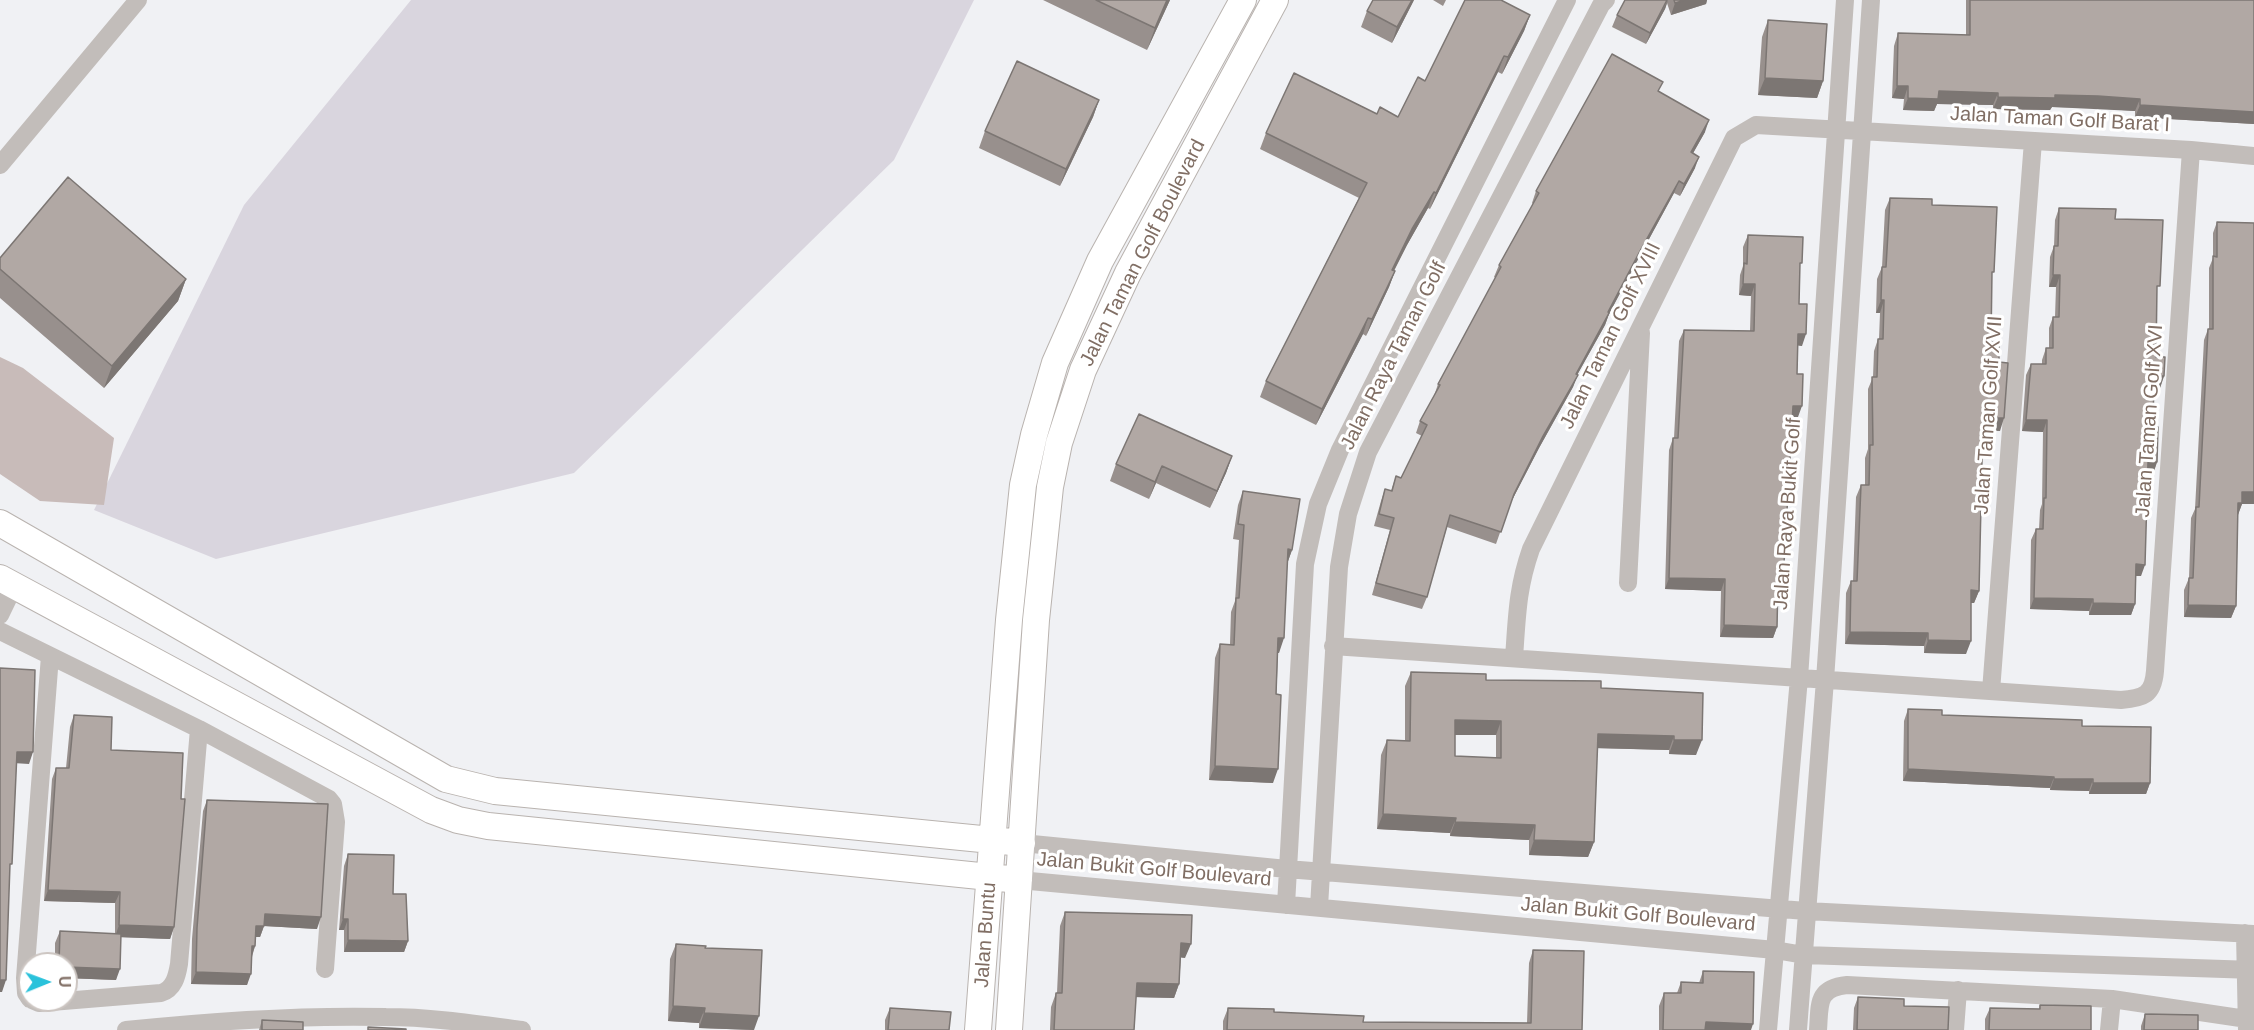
<!DOCTYPE html>
<style>
body{margin:0}
#map{position:relative;width:2254px;height:1030px;overflow:hidden;background:#f0f1f4;font-family:Arial,sans-serif}
canvas{display:block}
.north{position:absolute;left:18px;top:952px;width:60px;height:60px;box-sizing:border-box;background:#fff;border:2px solid #ccc5c1;border-radius:50%;rotate:89deg;font-size:16px;font-weight:700;line-height:24px;text-align:center;color:#806e64}
.north::after{content:'';display:block;margin:auto;width:21px;height:27px;background:#2ac2db;clip-path:polygon(50% 0,100% 100%,50% 72%,0 100%)}
</style>
<div id="map">
<canvas width="2254" height="1030"></canvas>
<div class="north">U</div>
</div>
<script>
const ctx = document.querySelector('canvas').getContext('2d');
ctx.lineJoin = 'round';
function fillPath(path, color) { ctx.fillStyle = color; ctx.fill(path, 'evenodd'); }
function strokePath(path, color, width, dash) { ctx.strokeStyle = color; ctx.lineWidth = width; ctx.lineCap = dash ? 'butt' : 'round'; ctx.setLineDash(dash || []); ctx.stroke(path); }
function label(font, color, halo, rows, align = 'center') {
  ctx.font = font + ' Arial,sans-serif'; ctx.lineWidth = 6; ctx.setLineDash([]); ctx.textBaseline = 'middle'; ctx.strokeStyle = halo; ctx.fillStyle = color; for (const [text, x, y, turn = 0] of rows) {
    ctx.save(); ctx.translate(x, y); ctx.rotate((+turn || 0) * Math.PI / 180); ctx.textAlign = isNaN(turn) ? turn : align; if (halo) ctx.strokeText(text, 0, 0); ctx.fillText(text, 0, 0); ctx.restore();
  }
}
fillPath(new Path2D(`
 M411,0H974L894,160L574,473L216,559L94,510L244,205Z`), '#d9d5de');
fillPath(new Path2D(`
 M0,357L23,368L114,438L104,505L40,501L0,474Z`), '#c8bbb9');
const secondary = new Path2D(`
 M0,523L446,779L495,791L1022,843
 M0,578L431,810L458,820L488,826L1019,880
 M978,1030L1009,620L1023,485L1034,435L1055,363L1100,261L1243,0
 M1009,1030L1036,620L1050,487L1059,443L1083,370L1128,273L1275,0`);
strokePath(secondary, '#b9b3af', 28);
strokePath(new Path2D(`
 M0,165L138,0
 M1628,583L1641,333
 M0,615L14,586
 M0,631L199,729L329,799L333,804L336,822L325,969
 M1333,646L2121,700C2144,698 2153,695 2155,671L2191,150
 M1514,658C1517,617 1517,589 1531,549L1734,138L1756,125L2191,150L2254,156
 M1991,691L2033,141
 M1022,843L1287,869L1806,911L2254,934
 M1019,880L1775,950L1804,955L2254,970
 M1286,905L1305,564L1318,504L1340,450L1567,0
 M1319,907L1339,567L1348,514L1368,452L1601,5L1606,0
 M2245,933L2247,1030
 M30,999L26,993L25,978L50,656
 M32,1000L39,1003L161,993C174,989 177,976 179,964L199,729
 M126,1030C212,1021 300,1015 386,1017C431,1017 477,1024 522,1030
 M1768,1030L1799,678L1845,0
 M1798,1030L1825,680L1871,0
 M1818,1030C1820,1005 1816,988 1847,985L2112,999L2254,1020
 M1955,1030L1958,990
 M2109,1030L2112,999`), '#c2bdba', 18);
strokePath(secondary, '#fff', 26);
fillPath(new Path2D(`
 M1043,0H1170L1147,50Z
 M1414,0L1392,43L1361,27L1367,11Z
 M1433,0H1446L1443,6Z
 M1625,0H1707L1706,4L1671,15L1667,3L1665,9L1646,44L1612,27L1617,15Z
 M1966,0H2254V124L2135,117V111L2094,108L2052,107L2050,110L1993,109V105L1937,104L1934,111L1903,110L1904,99L1892,98L1894,46L1898,33L1966,35Z
 M1530,15L1524,31L1502,74L1498,72L1430,209L1428,208L1407,245L1394,271H1395L1389,287L1366,336L1363,334L1316,425L1260,397L1266,381L1359,198L1260,149L1266,133L1377,114L1398,117L1425,81Z
 M1768,20L1823,81L1817,98L1758,95L1762,37Z
 M1659,92L1705,132L1693,153L1695,168L1680,196L1674,193L1636,263L1609,314L1605,325L1577,375L1573,387L1539,448L1510,504L1496,544L1447,527L1427,597L1422,609L1372,595L1390,530L1374,526L1381,501L1385,489L1391,491L1396,476L1401,478L1422,436L1416,433L1420,421L1434,396L1438,384L1496,278L1494,277L1499,265L1533,204L1532,203L1536,191Z
 M1099,100L1093,117L1060,186L979,148L985,131Z
 M1890,198L1932,205L1992,280L1991,342L1999,362L2000,431L1982,430L1979,591L1974,603H1971L1966,654L1924,653V646L1845,644L1846,593L1851,581H1853L1856,497L1861,485H1865V458L1868,449V389L1873,377L1874,351L1878,339H1879L1880,313H1876L1877,279L1882,267L1885,210Z
 M2059,208L2115,219L2157,294L2156,357L2164,376L2160,388L2154,387L2153,427L2157,462L2153,474H2148L2141,576H2136L2135,604L2131,615H2089V611L2030,609L2031,540L2036,529H2039L2040,510L2042,504L2043,432L2022,431L2026,375L2031,364H2042V360L2046,348H2049V328L2053,317H2055L2056,287H2049L2050,257L2054,246L2055,220Z
 M2217,222L2254,223V504H2242L2238,514L2236,606L2231,618L2184,617V590L2189,578L2191,518L2195,509L2204,340L2208,329H2209V268L2213,258V233Z
 M1748,235L1800,271L1799,304L1802,346L1798,345L1797,374L1798,417H1792L1779,593H1778L1777,627L1773,638L1720,637L1721,591L1665,589L1669,450L1673,438H1674L1679,341L1684,330L1750,331L1751,296L1739,295L1740,275L1743,266V247Z
 M0,258L186,279L178,301L104,388L0,298Z
 M1232,456L1226,473L1210,508L1156,483L1149,499L1110,481L1116,464Z
 M1243,491L1292,550L1287,564L1279,653H1278L1273,783L1209,780L1215,658L1220,644H1230L1231,612L1235,601L1239,540L1233,539L1238,505Z
 M1411,672L1486,680L1601,688L1703,693L1696,755L1669,754V750L1597,748L1594,842L1588,857L1529,855V840L1450,836V833L1377,829L1381,755L1387,740L1405,741V686ZM1455,735H1496V758L1455,756Z
 M1908,709L1942,715L2082,726L2150,783L2146,794H2089V791L2050,790V788L1903,781L1904,721Z
 M74,715L111,750L174,927L170,939L121,937L116,980L66,978V964H55V943L60,931L115,934V903L44,901L52,779L56,768H66L70,727Z
 M207,800L317,929L264,926L260,937H256L255,946L252,957L247,985L191,984L192,939L203,811Z
 M348,854L393,894L408,941L404,952H344V930H339L344,866Z
 M1065,912L1185,958L1181,957L1179,984L1174,998L1136,997L1134,1030H1050L1051,1007L1056,993H1057L1060,926Z
 M676,944L705,948L754,1030L699,1028V1023L668,1021L670,959Z
 M1533,950L1582,1030H1223V1021L1228,1008L1274,1012L1363,1022L1527,1023L1529,963Z
 M1703,971L1751,1030H1659V1006L1664,993H1677L1681,982L1699,983Z
 M1858,997L1904,1006L1948,1030H1853L1854,1008Z
 M2040,1005L2091,1030H1985V1019L1990,1008L2039,1009Z
 M890,1008L949,1030H885V1020Z
 M2145,1014L2198,1030H2141V1026Z
 M262,1020L303,1030H259Z`), '#98908d');
fillPath(new Path2D(`
 M1167,0H1170L1147,50L1155,28Z
 M1412,0H1414L1392,43L1397,27Z
 M1668,0L1665,9L1646,44L1650,33Z
 M1685,0H1707L1706,4L1671,15L1675,3Z
 M1530,15L1524,31L1502,74L1508,57Z
 M1504,56L1498,72L1430,209L1436,193Z
 M1765,78L1823,81L1817,98L1758,95Z
 M1897,86H1908L1904,99L1892,98Z
 M1939,91L1998,93L1993,105L1937,104L1934,111L1903,110L1908,98Z
 M2055,95L2098,96L2140,99L2135,111L2052,107L2050,110L1993,109L1998,97Z
 M1099,100L1093,117L1060,186L1066,169Z
 M2140,105L2254,112V124L2135,117Z
 M1709,120L1705,132L1687,164L1691,152Z
 M1699,157L1695,168L1680,196L1684,184Z
 M1679,181L1674,193L1636,263L1609,314L1605,325L1571,386L1576,374L1640,251Z
 M1434,192L1428,208L1407,245L1386,286L1392,270L1412,229Z
 M1395,271L1389,287L1366,336L1372,319Z
 M2053,275H2060L2056,287H2049Z
 M186,279L178,301L104,388L112,366Z
 M1743,284H1755L1751,296L1739,295Z
 M1881,300H1884L1880,313H1876Z
 M1368,318L1363,334L1316,425L1322,409Z
 M1798,334H1806L1802,346L1794,345Z
 M1578,375L1573,387L1539,448L1509,506L1514,494L1543,436Z
 M2154,376H2164L2160,388L2150,387Z
 M1793,406H1802L1798,417H1789Z
 M1983,418H2004L2000,431L1978,430Z
 M2026,420H2047L2043,432L2022,431Z
 M1232,456L1226,473L1210,508L1217,491Z
 M2148,462H2157L2153,474H2144Z
 M1162,466L1156,483L1149,499L1155,482Z
 M2242,492H2254V504H2242L2238,515H2234Z
 M1288,549L1292,550L1287,564Z
 M2136,564L2145,565L2141,576H2132Z
 M1669,578L1725,579L1721,591L1665,589Z
 M1778,581H1783L1779,593L1774,592Z
 M1971,590L1979,591L1974,603H1967Z
 M2034,598L2093,599L2089,611L2030,609Z
 M2093,603L2135,604L2131,615H2089Z
 M2188,605L2236,606L2231,618L2184,617Z
 M1724,625L1777,627L1773,638L1720,637Z
 M1850,632L1928,633L1924,646L1845,644Z
 M1278,638H1284L1279,653L1273,652Z
 M1928,640L1971,641L1966,654L1924,653Z
 M1455,720L1501,721L1496,735H1450Z
 M1598,734L1674,736L1669,750L1592,748Z
 M1674,740H1702L1696,755L1669,754Z
 M17,752H33L29,764L13,763Z
 M1215,766L1278,769L1273,783L1209,780Z
 M1908,769L2054,777L2050,788L1903,781Z
 M2054,779H2093L2089,791L2050,790Z
 M2093,783H2150L2146,794H2089Z
 M1383,814L1456,818L1450,833L1377,829Z
 M1455,822L1535,825L1529,840L1450,836Z
 M1534,840L1594,842L1588,857L1529,855Z
 M48,890L120,892L115,903L44,901Z
 M265,914L321,917L317,929L264,926L260,937H252L256,926Z
 M343,919H348L344,930H339Z
 M119,925L174,927L170,939L115,937Z
 M348,940L408,941L404,952H344Z
 M1181,943L1191,944L1185,958L1176,957Z
 M252,946H255L251,958Z
 M66,967L120,969L116,980L66,978Z
 M196,972L251,974L247,985L191,984Z
 M0,980H6L2,992H0Z
 M1137,983L1179,984L1174,998L1132,997Z
 M673,1006L705,1008L699,1023L668,1021Z
 M704,1013L759,1016L754,1030L699,1028Z
 M1706,1022L1753,1024L1751,1030H1703Z`), '#7c7673');
const building = new Path2D(`
 M1096,0H1167L1155,28Z
 M1373,0H1412L1397,27L1367,11Z
 M1465,0H1501L1530,15L1508,57L1504,56L1436,193L1434,192L1412,229L1392,270L1395,271L1372,319L1368,318L1322,409L1266,381L1367,183L1266,133L1294,73L1377,114L1380,107L1398,117L1418,77L1425,81Z
 M1625,0H1667L1650,33L1617,15Z
 M1674,0H1685L1675,3Z
 M1970,0H2254V112L2140,105V99L2098,96L2055,95V98L1998,97V93L1939,91L1938,99L1908,98V86H1897L1898,33L1970,35Z
 M1768,20L1827,24L1823,81L1765,78Z
 M1612,54L1663,82L1658,91L1709,120L1691,152L1699,157L1684,184L1679,181L1640,251L1608,312L1609,313L1576,374L1578,375L1543,436L1514,494L1501,532L1450,515L1427,597L1376,583L1394,518L1379,514L1385,489L1392,491L1396,476L1401,478L1427,425L1420,421L1440,385L1438,384L1501,267L1499,265L1539,193L1536,191Z
 M1017,61L1099,100L1066,169L985,131Z
 M68,177L186,279L112,366L0,269V258Z
 M1890,198L1932,199V205L1997,207L1994,272H1992L1991,342H1999V362L2008,363L2004,418H1983L1979,591L1971,590V641L1928,640V633L1850,632L1851,581H1857L1861,485H1869L1870,445H1873L1872,377H1877L1878,339H1883L1884,300H1881L1882,267H1886Z
 M2059,208L2116,209L2115,219L2163,220L2160,286H2157L2156,357H2165L2164,376H2154L2153,427H2158L2157,462H2148L2145,565L2136,564L2135,604L2093,603V599L2034,598L2036,529H2043L2044,498H2046L2047,420H2026L2031,364H2046V348H2053V317H2059L2060,275H2053L2054,246H2058Z
 M2217,222L2254,223V492H2242V503H2238L2236,606L2188,605L2189,578H2193L2196,507H2199L2208,329H2213V256L2217,257Z
 M1748,235L1803,237L1802,263H1800L1799,304H1807L1806,334H1798L1797,374H1803L1802,406H1793L1783,581H1778L1777,627L1724,625L1725,579L1669,578L1673,438H1678L1684,330L1754,331L1755,284H1743L1744,263L1747,264Z
 M1139,414L1232,456L1217,491L1162,466L1155,482L1116,464Z
 M1243,491L1300,499L1292,550L1288,549L1284,638H1278L1276,694L1281,695L1278,769L1215,766L1220,644L1234,645L1236,598H1239L1244,525L1238,524Z
 M0,668L35,670L33,752H17L12,864H10L6,980H0Z
 M1411,672L1486,674V680L1601,681V688L1703,693L1702,740H1674V736L1598,734L1594,842L1534,840L1535,825L1455,822L1456,818L1383,814L1387,740L1410,741ZM1455,720L1501,721V758L1455,756Z
 M1908,709L1942,710V715L2082,720V726L2151,727L2150,783H2093V779H2054V777L1908,769Z
 M74,715L112,717L111,750L183,753L181,799H185L174,927L119,925L120,892L48,890L56,768H69Z
 M207,800L328,804L321,917L265,914L264,926H256L255,946H252L251,974L196,972L197,928Z
 M348,854L394,855L393,894H406L408,941L348,940V919H343Z
 M1065,912L1192,915L1191,944L1181,943L1179,984L1137,983L1134,1030H1054L1056,993H1062Z
 M60,931L121,934L120,969L66,967V964H59Z
 M676,944L706,946L705,948L762,950L759,1016L704,1013L705,1008L673,1006Z
 M1533,950L1584,951L1582,1030H1227L1228,1008L1274,1009V1012L1364,1016L1363,1022L1531,1023Z
 M1703,971L1754,972L1753,1024L1706,1022L1705,1030H1663L1664,993H1681V982L1703,983Z
 M1858,997L1904,999V1006L1949,1007L1948,1030H1857Z
 M2040,1005L2091,1006V1030H1989L1990,1008L2040,1009Z
 M890,1008L951,1012L949,1030H888Z
 M2145,1014L2198,1015V1030H2144Z
 M262,1020L303,1022V1030H262Z
 M368,1027L406,1029V1030H368Z`);
fillPath(building, '#b1a8a4');
strokePath(building, '#7c7673', 1.5);
label('20px', '#806e64', '#fff', [
 ["Jalan Taman Golf Barat I",2060,120,3],
 ["Jalan Taman Golf Boulevard",1143,253,-63],
 ["Jalan Taman Golf XVIII",1611,336,-64],
 ["Jalan Raya Taman Golf",1394,356,-63],
 ["Jalan Taman Golf XVII",1989,415,-86],
 ["Jalan Taman Golf XVI",2150,421,-86],
 ["Jalan Raya Bukit Golf",1788,514,-86],
 ["Jalan Bukit Golf Boulevard",1154,870,5],
 ["Jalan Bukit Golf Boulevard",1638,915,5],
 ["Jalan Buntu",986,935,-86]
]);
</script>
